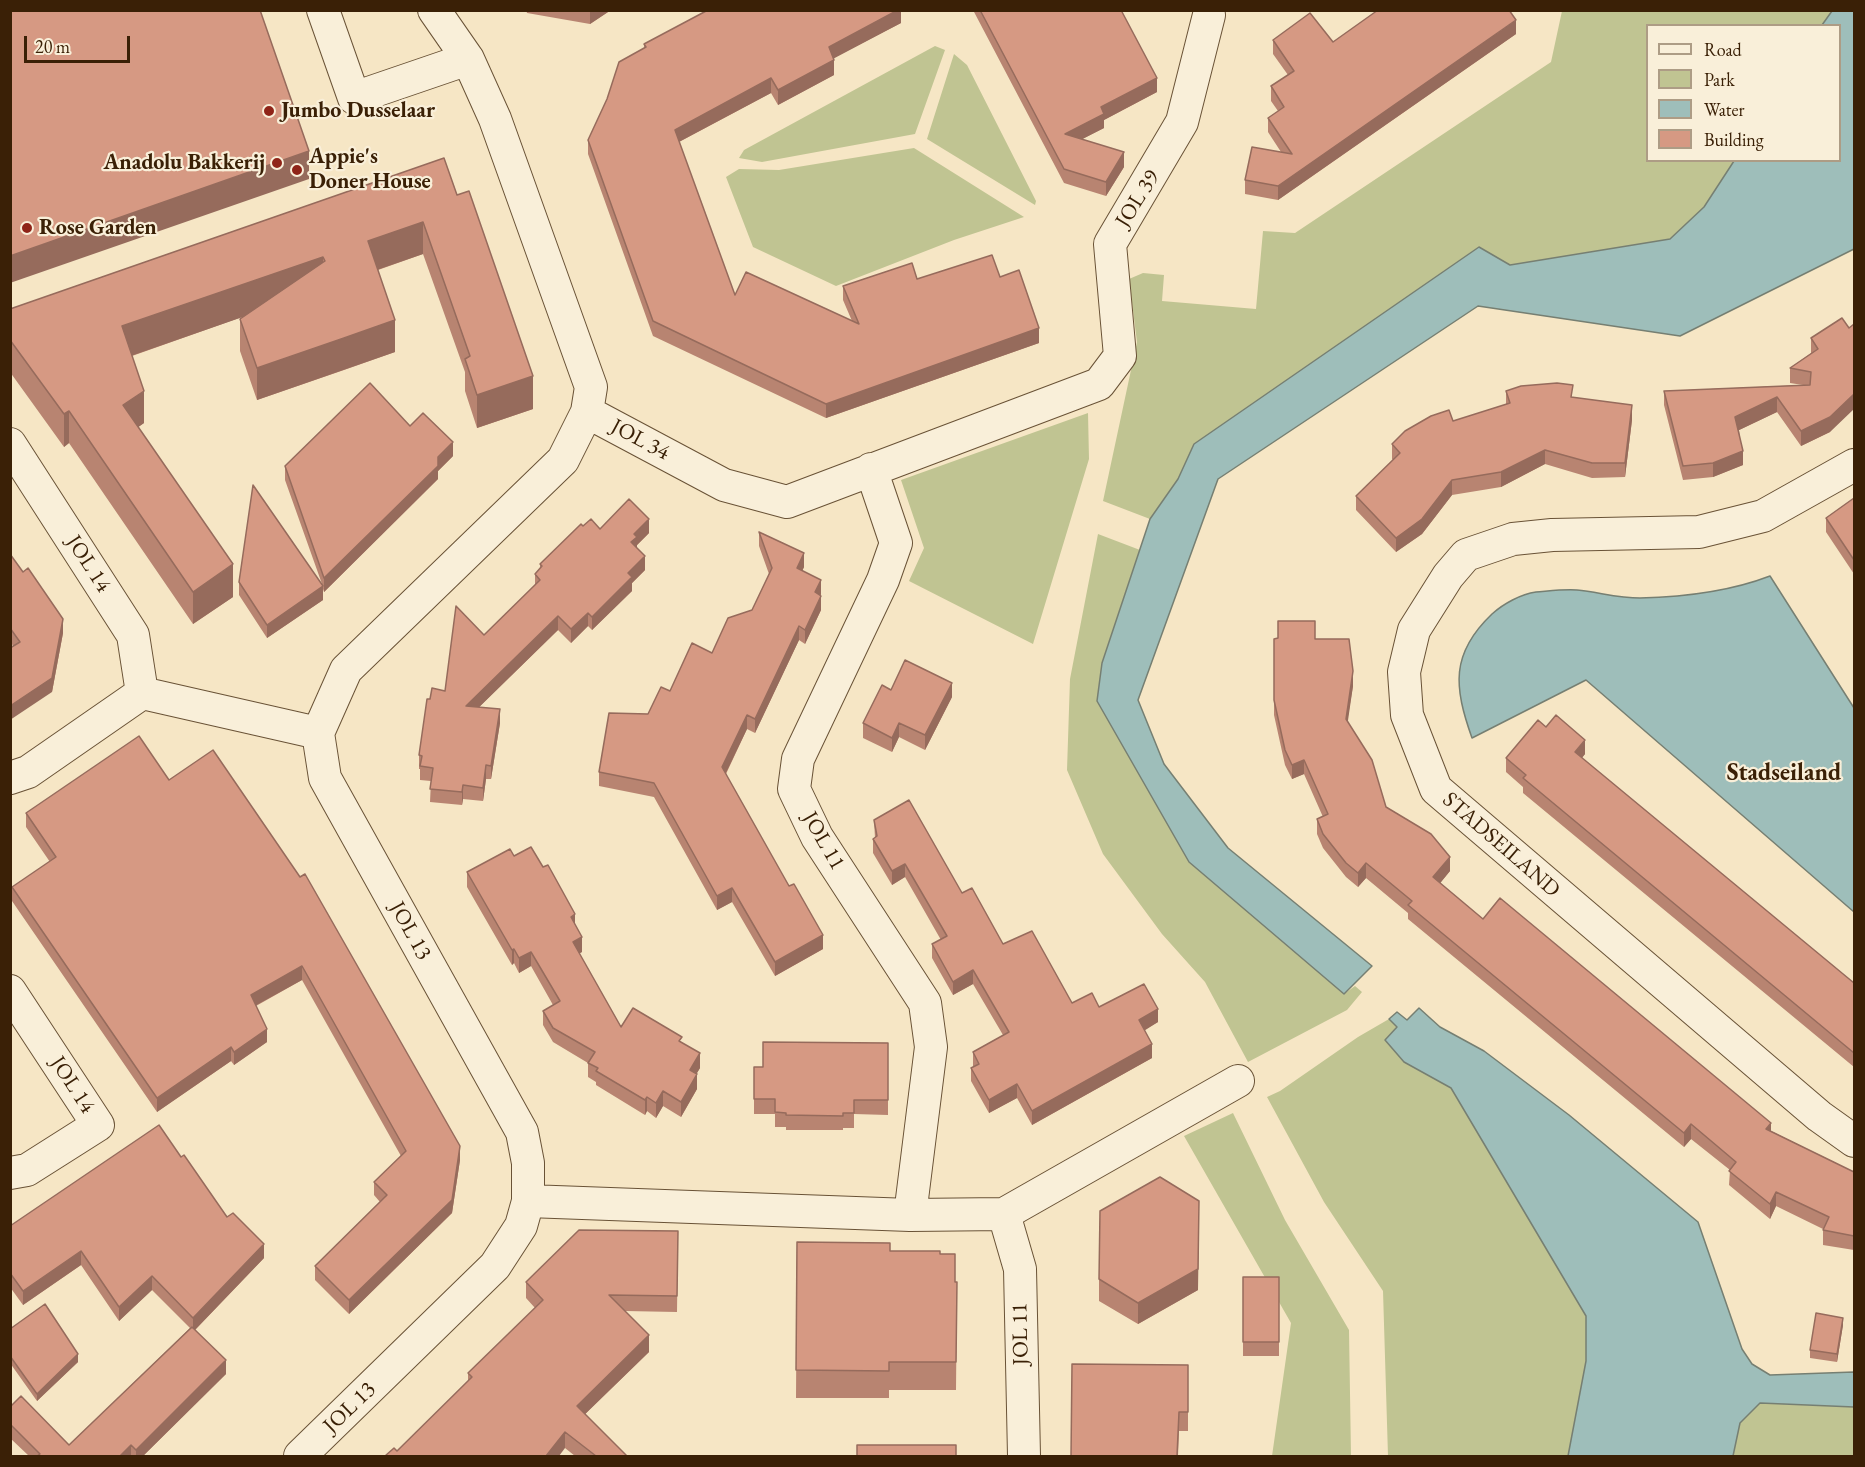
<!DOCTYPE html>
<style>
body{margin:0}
#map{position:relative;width:1865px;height:1467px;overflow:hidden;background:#f6e6c5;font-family:"EB Garamond",serif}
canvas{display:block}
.frame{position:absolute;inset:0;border:12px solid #3a2006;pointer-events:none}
.legend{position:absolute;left:1646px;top:24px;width:195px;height:138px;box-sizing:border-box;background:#f9efd9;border:2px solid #ad9c85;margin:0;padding:8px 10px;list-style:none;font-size:18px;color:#3a2006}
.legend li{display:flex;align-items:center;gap:12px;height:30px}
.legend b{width:30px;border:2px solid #ad9c85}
.scale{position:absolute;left:24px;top:36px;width:106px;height:27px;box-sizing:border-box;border:3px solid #3a2006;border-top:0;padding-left:8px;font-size:18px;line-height:21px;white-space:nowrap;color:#3a2006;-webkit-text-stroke:4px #f9efd9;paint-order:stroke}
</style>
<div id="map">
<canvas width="1865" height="1467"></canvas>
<div class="frame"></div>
<ul class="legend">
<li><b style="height:8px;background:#f9efd9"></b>Road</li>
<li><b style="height:16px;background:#c0c492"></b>Park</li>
<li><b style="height:16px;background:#9ebeba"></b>Water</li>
<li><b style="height:16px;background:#d69983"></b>Building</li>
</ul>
<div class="scale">20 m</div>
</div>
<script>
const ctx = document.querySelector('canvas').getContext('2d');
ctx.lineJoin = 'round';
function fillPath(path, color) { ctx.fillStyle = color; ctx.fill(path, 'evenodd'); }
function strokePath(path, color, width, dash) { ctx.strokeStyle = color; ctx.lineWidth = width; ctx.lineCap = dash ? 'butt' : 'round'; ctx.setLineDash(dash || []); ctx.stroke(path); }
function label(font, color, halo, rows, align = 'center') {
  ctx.font = font + ' "EB Garamond",serif'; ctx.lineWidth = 4.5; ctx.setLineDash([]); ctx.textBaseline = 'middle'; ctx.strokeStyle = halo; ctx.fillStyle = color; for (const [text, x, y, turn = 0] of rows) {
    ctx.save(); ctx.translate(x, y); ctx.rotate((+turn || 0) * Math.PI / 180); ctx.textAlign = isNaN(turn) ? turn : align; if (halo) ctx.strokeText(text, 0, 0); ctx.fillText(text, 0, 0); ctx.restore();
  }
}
fillPath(new Path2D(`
 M1562,11H1832L1822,25L1648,26V160L1734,161L1704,207L1670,239L1510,265L1194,444L1178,479L1150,519L1103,501L1137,342L1129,279L1143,273L1164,275L1162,301L1256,309L1263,231L1295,233L1551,62Z
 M935,46L945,50L915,134L762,162L739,158L744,150Z
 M954,54L967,65L1036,201L1035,205L927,139Z
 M914,148L1024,217L954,240L836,286L753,247L726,177L739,169L779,170Z
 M1088,413L1089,459L1033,644L909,581L924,548L901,480Z
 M1098,534L1140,550L1102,663L1097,701L1344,994L1355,986L1362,992L1347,1010L1248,1062L1205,982L1162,934L1103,854L1067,770L1070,679Z
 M1389,1019L1397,1027L1385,1040L1404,1062L1451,1088L1586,1316V1361L1568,1456H1388L1383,1291L1324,1202L1267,1097L1280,1091L1358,1037Z
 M1233,1113L1285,1220L1349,1330L1351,1456H1272L1291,1323L1184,1136Z
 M1760,1403L1854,1407V1456H1733L1740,1423Z`), '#c0c492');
const water = new Path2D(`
 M1832,11H1854V249L1680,336L1478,306L1218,479L1138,700L1164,764L1228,848L1372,966L1344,994L1189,862L1097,701L1102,663L1150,519L1178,479L1194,444L1479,247L1510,265L1670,239L1704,207L1734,161L1840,160V26L1822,25Z
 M1770,576L1854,708V912L1586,680L1472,738C1454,687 1450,654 1492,614C1503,604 1521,594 1536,592C1549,591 1564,589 1577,590C1598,592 1618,598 1640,598C1683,597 1731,591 1770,576Z
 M1419,1008L1440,1027L1484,1051L1569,1115L1698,1222L1742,1349L1752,1364L1770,1375L1854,1372V1407L1760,1403L1740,1423L1733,1456H1568L1586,1361V1316L1451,1088L1404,1062L1385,1040L1397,1027L1389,1019L1397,1012L1407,1020Z`);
fillPath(water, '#9ebeba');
strokePath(water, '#767f72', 1.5);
const minor = new Path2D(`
 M323,10L354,98L468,59
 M434,10L468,59L495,119L591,387L587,412L724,485L787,502L1099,384L1120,356L1110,244L1182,122L1209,15
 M10,444L133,635L142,693L28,772L10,778
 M1854,465L1763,516L1699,532L1552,535L1513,539L1466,555L1448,576L1414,630L1404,672L1407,715L1436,789L1819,1116L1854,1141
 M871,469L896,543L883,580L798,759L794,789L817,837L925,1003L931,1047L910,1215
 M142,693L318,733
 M10,991L98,1125L27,1170L10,1173
 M528,1201L910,1215L1004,1214L1238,1081
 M1004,1214L1020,1269L1024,1456
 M300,1456L495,1266L521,1226L528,1201V1163L522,1132L325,778L318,733L346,670L563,460L587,412`);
strokePath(minor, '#695236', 34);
strokePath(minor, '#f9efd9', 32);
fillPath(new Path2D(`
 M526,10H611L590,24L527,13Z
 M901,10V23L833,58L834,75L778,105L771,93L679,142L735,295L852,321L843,300V286L917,279L1000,277L1039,343L826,418L653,336L588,154V140L644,48V44Z
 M973,10H1121L1157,92L1104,120V128L1082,139L1124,167L1106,196L1064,183Z
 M1516,34L1278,200L1245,194V180L1281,152L1268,132V118L1278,111L1271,101V86L1288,75L1273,54V40L1333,42Z
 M444,158L533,409L477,428L465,391V372L423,254L378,270L395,352L344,370L257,400L240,351V319L242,317L132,356L144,423L138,427L233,597L193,624L69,443L64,447L10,372V309Z
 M1842,318L1830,432L1801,446L1777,412L1739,430L1743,465L1713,477L1683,480L1664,405V391L1803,385L1790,383V368L1811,353V338Z
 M1506,391L1573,397L1632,420L1625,477L1592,478L1545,464L1501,487L1452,495L1422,534L1396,552L1356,510V496L1393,460L1392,459V444L1453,421L1506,405Z
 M410,426L453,456L438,471V479L324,592L323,589V600L267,638L239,595V582L322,584L285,480V466Z
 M1854,498V574L1826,532V518Z
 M583,526L600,529L649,533L637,545V548L645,570L632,583V591L592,630L588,626L571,643L558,630L479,707L500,723L491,779H486L483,801L463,799L462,805L430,802L431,781L420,780V769H419V755L430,699L445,691L484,635L535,585V574L540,569V564Z
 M759,532L804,567L802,571L821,594V610L805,644L799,640L755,733L747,729L726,774L823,949L775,976L732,902L717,910L654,797L599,786V772L648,714L670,691L712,653L752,610L769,574L759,546Z
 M10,554L63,633L52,692L10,642Z
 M1274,639H1315L1353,686L1347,722L1386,807L1450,871L1440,883L1483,919L1771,1131L1854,1172V1250L1823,1245V1229L1776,1206L1770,1219L1729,1185L1730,1170L1691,1139L1684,1147L1408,919V913L1366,878L1358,887L1346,877L1323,848L1317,834V819L1323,817L1304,774L1292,779L1285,765L1274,715Z
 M891,690L952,697L925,750L899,737L892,752L863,738V723Z
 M1546,727L1585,754L1582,758L1854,983V1067L1523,793V787L1506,772V758Z
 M169,780L460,1160L452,1213L349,1314L315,1280V1266L380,1202L374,1195V1182L401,1156L302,980L256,1006L267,1042L234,1065L231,1061L157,1112L12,901V887L50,862L26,827V813Z
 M874,820L962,893L1003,944L1072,1003L1099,1007L1158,1022L1144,1030L1152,1058L1032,1125L1017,1098L989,1113L971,1081V1068L973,1067V1052L1003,1035L973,984L953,995L932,958V944L941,940L905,877L892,885L873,853V839L875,838Z
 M514,856L575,925L582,952L579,953L621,1027L682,1043L700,1068L696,1074L697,1089L681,1117L663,1106L656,1118L647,1111L645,1115L596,1085V1082L588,1077V1063L553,1042L543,1025V1011L553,1005L531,966L519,973L514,963L512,965L467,887V872Z
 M888,1043V1115L854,1114V1128H843V1130H786V1127H775V1114H754V1067H763Z
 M181,1157L227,1217L264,1258L195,1330L226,1374L143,1456H29L10,1438V1407L69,1445L190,1328L152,1290L119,1321L81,1265L23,1305L10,1287V1226Z
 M678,1231L677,1312L625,1311L649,1352L585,1414L627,1456H575L565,1448L397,1451L468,1382V1373L535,1308L526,1298V1282Z
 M797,1242L890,1251L940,1254L955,1282H957L956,1390H889V1398H796Z
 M1243,1277H1279V1356H1243Z
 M1099,1279L1198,1290L1138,1324L1099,1301Z
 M1843,1325L1837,1362L1810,1358V1350Z
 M10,1329L78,1362L37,1401L10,1363Z
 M1188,1365V1431H1179L1178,1456H1071Z`), '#b88471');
fillPath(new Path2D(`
 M590,10H611L590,24Z
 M898,10H901V23L829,61V47Z
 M1516,20V34L1278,200V186Z
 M834,60V75L778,105V90Z
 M771,78V93L675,144V130Z
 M1157,78V92L1104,120V128L1065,148V134L1101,107Z
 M309,151V179L10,283V256Z
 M1124,152V167L1106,196V182Z
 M423,222V254L368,273V241Z
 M323,257V289L122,359V326Z
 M395,320V352L257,400V368Z
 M1039,328V343L826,418V404Z
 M533,376V409L477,428V395Z
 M144,391V423L123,438V405Z
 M1854,394V409L1830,432L1801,446V431Z
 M1777,397V412L1735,432V417Z
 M1632,405V420L1625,477V463Z
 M69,411V443L64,447V414Z
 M453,442V456L438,471V479L324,592V578Z
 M1545,450V464L1501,487V472Z
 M1743,451V465L1713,477V463Z
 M1452,480V495L1422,534L1396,552V538Z
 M649,519V533L637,545V550L631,542L634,534Z
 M804,553V567L797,582V568Z
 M645,556V570L632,583V591L592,630V617L628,573Z
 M233,564V597L193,624V592Z
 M821,580V594L815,607V592Z
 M323,586V600L267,638V625Z
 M821,596V610L805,644V630Z
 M588,613V626L571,643V629Z
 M558,616V630L466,720V706Z
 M63,619V633L52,692L10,720V706Z
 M799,626V640L755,733V719Z
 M1353,671V686L1346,734V719Z
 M952,683V697L925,750V735Z
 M500,709V723L491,779V766Z
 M747,715V729L722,781V767Z
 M899,723V737L892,752V738Z
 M1585,740V754L1575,766V752Z
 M1304,760V774L1292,779V765Z
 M486,765V779L483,801V788Z
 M463,785V799L462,805V792Z
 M1450,857V871L1433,892V877Z
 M1366,863V878L1358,887V873Z
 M905,864V877L892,885V871Z
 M732,888V902L717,910V896Z
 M575,914V928L571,917Z
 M823,935V949L775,976V962Z
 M582,937V952L573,957V942Z
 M514,949V963L512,965V950Z
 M531,952V966L519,973V958Z
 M302,966V980L251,1008V995Z
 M973,970V984L953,995V982Z
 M1158,1009V1022L1139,1034V1020Z
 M267,1029V1042L234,1065V1052Z
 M1152,1044V1058L1032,1125V1111Z
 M231,1047V1061L157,1112V1098Z
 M700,1053V1068L690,1085V1070Z
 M697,1074V1089L681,1117V1102Z
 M1017,1084V1098L989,1113V1100Z
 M663,1091V1106L656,1118V1103Z
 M647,1097V1111L645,1115V1100Z
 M1771,1123V1137L1766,1129Z
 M1691,1124V1139L1684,1147V1133Z
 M460,1146V1160L452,1213L349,1314V1300Z
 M1776,1192V1206L1770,1219V1204Z
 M1199,1222L1198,1290L1138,1324V1303Z
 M264,1244V1258L193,1332V1318Z
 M81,1251V1265L23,1305V1291Z
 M152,1276V1290L119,1321V1307Z
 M1843,1318V1325L1837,1362V1354Z
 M649,1335V1352L577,1422V1406Z
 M78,1354V1362L37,1401V1394Z
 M226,1360V1374L143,1456H136V1450Z
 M565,1432V1448L559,1456H546Z
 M131,1445V1456H120Z`), '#966b5c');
const building = new Path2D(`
 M10,10H260L309,151L10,256Z
 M708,10H898L829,47L834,60L778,90L771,78L675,130L735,295L746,272L859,324L843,286L912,263L917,279L992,255L1000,277L1019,270L1039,328L826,404L653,321L588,140L607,99L619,62L646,47L644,44Z
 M980,10H1121L1157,78L1101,107L1104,114L1065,134L1124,152L1106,182L1064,169Z
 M1378,10H1509L1516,20L1278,186L1245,180L1252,147L1292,154L1268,118L1284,107L1271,86L1294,71L1273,40L1310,13L1333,42Z
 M444,158L457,195L469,191L533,376L477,395L465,359L470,356L423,222L368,241L395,320L344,338L257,368L240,319L325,261L323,257L122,326L144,391L123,405L233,564L193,592L69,411L64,414L10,340V309Z
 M1842,318L1849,328L1854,324V394L1830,417L1801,431L1777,397L1735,417L1743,451L1713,463L1683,466L1664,391L1810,385L1811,372L1790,368L1818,349L1811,338Z
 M370,383L410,426L423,413L453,442L438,457V466L324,578L285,466Z
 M1557,383L1573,385L1571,397L1632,405L1625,463H1592L1545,450L1501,472L1452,480L1422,519L1396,538L1356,496L1400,453L1392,444L1405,431L1431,416L1449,410L1453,421L1510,403L1506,391L1521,386Z
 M253,485L323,586L267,625L239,582Z
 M1854,498V560L1826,518Z
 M629,499L649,519L634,534L637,537L631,542L645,556L628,573L632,577L592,617L588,613L571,629L558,616L466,706L500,709L491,766L486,765L483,788L463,785L462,792L430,789L433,768L420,766L422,756L419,755L427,699H430L432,688L445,691L456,606L484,635L540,580L535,574L542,566L540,564L581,524L583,526L591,519L600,529Z
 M759,532L804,553L797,568L821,580L815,592L821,596L805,630L799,626L755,719L747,715L722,767L789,886L794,884L823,935L775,962L732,888L717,896L654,783L599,772L609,713L648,714L661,687L670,691L692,643L712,653L728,618L752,610L772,568Z
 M10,554L23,572L28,568L63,619L52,678L10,706V648L20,642L10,628Z
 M1278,621H1315V639H1349L1353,671L1346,719L1372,760L1386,807L1431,834L1450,857L1433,877L1483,919L1500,898L1771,1123L1766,1129L1854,1172V1236L1823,1230L1829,1217L1776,1192L1770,1204L1729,1171L1736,1162L1691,1124L1684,1133L1408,905L1412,901L1366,863L1358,873L1346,863L1323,834L1317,819L1328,814L1304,760L1292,765L1285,750L1274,700V639L1278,638Z
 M905,660L952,683L925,735L899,723L892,738L863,723L882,685L891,690Z
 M1556,715L1585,740L1575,752L1854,983V1053L1523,778L1526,775L1506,758L1538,720L1546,727Z
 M139,736L169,780L213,750L300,877L305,874L460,1146L452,1200L349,1300L315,1266L387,1195L374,1182L406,1151L302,966L251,995L267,1029L234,1052L231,1047L157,1098L12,887L56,857L26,813Z
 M909,800L962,893L972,888L1003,944L1032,931L1072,1003L1092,993L1099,1007L1144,984L1158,1009L1139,1020L1152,1044L1032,1111L1017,1084L989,1100L971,1068L979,1064L973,1052L1009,1032L973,970L953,982L932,944L947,936L905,864L892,871L873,839L877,836L874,820Z
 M531,847L543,867L548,865L575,914L571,917L582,937L573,942L621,1027L633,1008L682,1037L679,1041L700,1053L690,1070L697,1074L681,1102L663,1091L656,1103L647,1097L645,1100L596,1071L598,1068L588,1063L595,1052L553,1028L543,1011L560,1001L531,952L519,958L514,949L512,950L467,872L510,849L514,856Z
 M763,1042L888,1043V1100H854V1113H843V1116L786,1115V1113L775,1112V1099H754V1067H763Z
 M159,1125L181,1157L184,1155L227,1217L233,1213L264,1244L193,1318L152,1276L119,1307L81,1251L23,1291L10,1273V1226Z
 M1160,1177L1199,1201L1198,1269L1138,1303L1099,1279L1100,1211Z
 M579,1230L678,1231L677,1296L609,1295L649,1335L577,1406L627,1456H596L565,1432L546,1456H385L394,1448L397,1451L472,1377L468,1373L543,1300L526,1282Z
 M797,1242L890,1243V1251H940V1254H955V1282H957L956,1362H889V1371L796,1370Z
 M1243,1277H1279V1342H1243Z
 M45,1304L78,1354L37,1394L10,1356V1329Z
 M1816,1313L1843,1318L1837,1354L1810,1350Z
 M192,1327L226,1360L136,1450L131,1445L120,1456H37L40,1454L10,1424V1407L21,1396L69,1445Z
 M1072,1364L1188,1365V1412H1179L1177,1456H1071Z
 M857,1445H956V1456H857Z`);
fillPath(building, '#d69983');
strokePath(building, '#966b5c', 1.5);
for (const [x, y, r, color] of [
 [269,111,6,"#8f2418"],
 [277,163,6,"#8f2418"],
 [297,170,6,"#8f2418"],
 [27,228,6,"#8f2418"]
]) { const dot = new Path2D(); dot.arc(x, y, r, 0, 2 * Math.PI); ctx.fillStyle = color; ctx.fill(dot); strokePath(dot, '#f9efd9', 2); }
label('bold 22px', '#3a2006', '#f9efd9', [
 ["Jumbo Dusselaar",281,111],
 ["Appie's",309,157],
 ["Doner House",309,182],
 ["Anadolu Bakkerij",265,163,"right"],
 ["Rose Garden",39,228]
], 'left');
label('22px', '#3a2006', '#f9efd9', [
 ["JOL 39",1138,199,-58],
 ["JOL 34",640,440,28],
 ["JOL 14",88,564,57],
 ["JOL 11",823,841,60],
 ["STADSEILAND",1501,845,41],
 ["JOL 13",410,931,61],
 ["JOL 14",72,1085,57],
 ["JOL 11",1021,1334,-91],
 ["JOL 13",350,1408,-44]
]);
label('bold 24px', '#3a2006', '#f9efd9', [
 ["Stadseiland",1784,773]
]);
</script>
